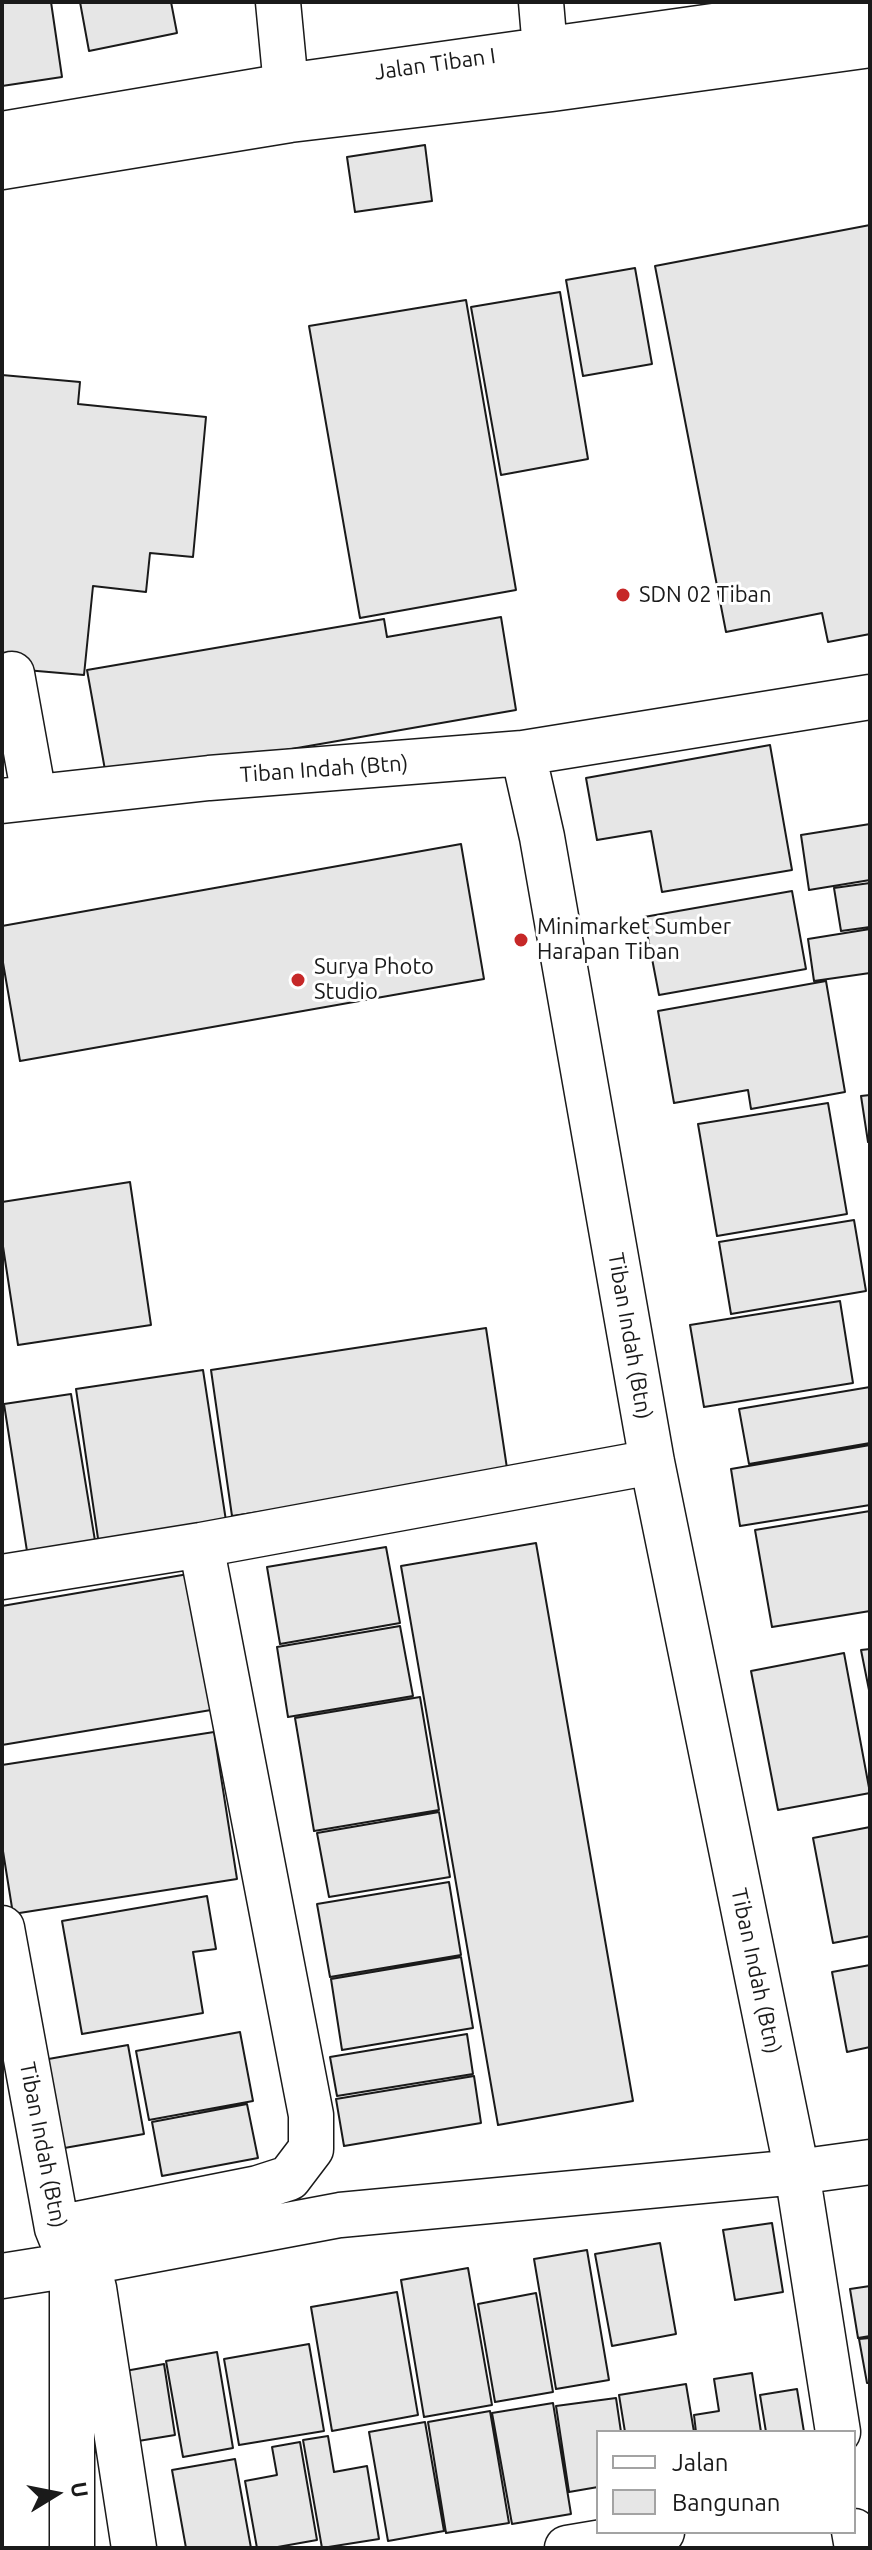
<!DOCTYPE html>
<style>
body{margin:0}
#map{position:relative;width:872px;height:2550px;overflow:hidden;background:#fff;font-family:Ubuntu,sans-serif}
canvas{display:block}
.frame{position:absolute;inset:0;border:4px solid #1a1a1a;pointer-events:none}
.legend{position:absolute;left:596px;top:2430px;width:260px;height:104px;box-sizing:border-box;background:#fff;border:2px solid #a3a3a3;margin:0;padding:10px 14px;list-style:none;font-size:24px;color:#1a1a1a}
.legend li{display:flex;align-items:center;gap:16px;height:40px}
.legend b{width:40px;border:2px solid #a3a3a3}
.north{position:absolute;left:16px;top:2454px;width:80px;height:80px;-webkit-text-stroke:6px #fff;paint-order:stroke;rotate:80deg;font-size:22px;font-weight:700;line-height:32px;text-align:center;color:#1a1a1a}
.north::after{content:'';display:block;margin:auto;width:28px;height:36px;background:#1a1a1a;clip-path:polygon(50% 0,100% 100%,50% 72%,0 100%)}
</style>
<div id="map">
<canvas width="872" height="2550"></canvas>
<div class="frame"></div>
<ul class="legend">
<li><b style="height:10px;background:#fff"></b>Jalan</li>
<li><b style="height:22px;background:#e6e6e6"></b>Bangunan</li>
</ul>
<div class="north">U</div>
</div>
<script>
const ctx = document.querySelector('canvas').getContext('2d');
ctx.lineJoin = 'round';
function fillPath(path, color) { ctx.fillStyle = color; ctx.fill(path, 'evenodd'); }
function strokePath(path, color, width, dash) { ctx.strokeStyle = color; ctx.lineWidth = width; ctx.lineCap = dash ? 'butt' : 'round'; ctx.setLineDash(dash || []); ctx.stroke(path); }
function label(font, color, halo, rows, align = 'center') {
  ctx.font = font + ' Ubuntu,sans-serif'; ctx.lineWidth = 6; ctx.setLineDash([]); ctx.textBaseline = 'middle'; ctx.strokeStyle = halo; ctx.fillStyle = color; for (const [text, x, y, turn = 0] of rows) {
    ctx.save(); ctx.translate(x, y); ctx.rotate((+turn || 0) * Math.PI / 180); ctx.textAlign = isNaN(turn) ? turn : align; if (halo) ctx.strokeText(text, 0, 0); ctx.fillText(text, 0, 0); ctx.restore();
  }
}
const building = new Path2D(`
 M2,2H51L62,77L2,86Z
 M80,2H171L177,33L89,51Z
 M425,145L432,201L355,212L347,157Z
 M870,225V634L828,642L822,613L726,632L655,266Z
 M635,268L652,364L583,376L566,280Z
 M560,292L588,459L501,475L471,307Z
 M466,300L516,590L360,618L309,326Z
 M2,375L80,382L78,404L206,417L193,557L150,553L146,592L93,586L84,675L2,668Z
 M501,617L516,710L107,781L87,670L384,619L387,637Z
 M770,745L792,870L662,892L651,831L597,840L586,778Z
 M870,824V880L809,890L801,835Z
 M461,844L484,979L20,1061L2,957V926Z
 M870,883V927L841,931L834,888Z
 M792,891L806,969L659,995L644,917Z
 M870,929V973L814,981L808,939Z
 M826,981L845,1092L751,1109L748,1090L674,1103L658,1011Z
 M870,1095V1142H868L861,1096Z
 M828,1103L847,1214L717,1236L698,1124Z
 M130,1182L151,1325L18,1345L2,1240V1202Z
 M854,1220L866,1291L731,1314L719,1242Z
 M840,1301L853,1383L704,1407L690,1325Z
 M486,1328L508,1475L232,1516L211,1370Z
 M203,1370L228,1534L100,1552L76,1389Z
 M870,1387V1443L749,1464L739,1409Z
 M71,1394L97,1553L29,1564L4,1404Z
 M870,1445V1505L740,1526L731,1469Z
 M870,1511V1611L772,1627L755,1530Z
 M536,1543L633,2101L498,2125L401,1566Z
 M386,1547L400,1623L280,1644L267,1567Z
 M194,1573L217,1709L2,1745V1606Z
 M400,1626L413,1696L288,1717L277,1647Z
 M870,1649V1695L861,1650Z
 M844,1653L870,1793L778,1810L751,1671Z
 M420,1697L439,1810L314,1831L295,1718Z
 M214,1732L237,1879L13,1914L2,1845V1765Z
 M439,1812L450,1877L329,1897L317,1833Z
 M870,1827V1936L833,1943L813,1838Z
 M449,1882L461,1955L330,1977L317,1904Z
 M207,1896L216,1949L193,1952L203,2013L82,2034L62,1921Z
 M461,1957L473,2028L342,2050L331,1979Z
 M870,1965V2047L847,2052L832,1972Z
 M240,2032L253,2101L149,2120L136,2051Z
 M467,2034L473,2074L337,2096L330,2057Z
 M128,2045L144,2134L53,2150L37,2061Z
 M474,2076L481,2123L344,2146L336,2099Z
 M247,2104L258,2158L162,2176L152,2122Z
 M772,2223L783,2292L735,2300L723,2230Z
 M660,2243L676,2334L612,2346L595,2254Z
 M587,2250L609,2380L556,2389L534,2259Z
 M468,2268L492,2405L424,2417L401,2280Z
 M870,2286V2336L858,2338L850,2289Z
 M397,2292L418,2415L332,2431L311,2307Z
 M536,2293L553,2392L495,2402L478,2304Z
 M870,2338V2383H867L859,2339Z
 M309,2344L324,2431L239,2445L224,2359Z
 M217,2352L233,2448L183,2457L166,2361Z
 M164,2364L175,2435L126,2443L114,2373Z
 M752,2373L761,2432H696L694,2415L719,2411L714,2379Z
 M686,2384L694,2432H625L619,2395Z
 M797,2389L804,2432H766L760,2395Z
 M616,2398L621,2432H598V2487L569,2492L556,2406Z
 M553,2403L571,2514L512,2524L492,2413Z
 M490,2411L509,2523L446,2533L428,2422Z
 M425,2422L444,2531L388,2541L369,2432Z
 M328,2436L334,2472L367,2466L379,2539L322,2548L303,2440Z
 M300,2442L317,2540L272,2548H257L245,2481L277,2475L272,2447Z
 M235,2459L251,2548H186L172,2470Z`);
fillPath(building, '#e6e6e6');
strokePath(building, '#1a1a1a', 2);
const minor = new Path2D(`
 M278,2L286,86
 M541,2L545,49
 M2,134L286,86L870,4
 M2,167L290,120L552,89L870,45
 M12,674L34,796
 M523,753L542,837L652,1462L797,2172L838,2432
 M2,801L209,778L523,753L870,697
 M2,1577L201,1545L652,1462
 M2,1928L57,2228L72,2265V2548
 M57,2228L258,2188L289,2178L311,2149V2115L201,1545
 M2,2276L90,2262L340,2215L797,2172L870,2162
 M94,2288L134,2548
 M854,2531L857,2548
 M567,2548L662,2532`);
strokePath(minor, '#1a1a1a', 47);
strokePath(minor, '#fff', 44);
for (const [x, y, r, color] of [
 [623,595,8,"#c62828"],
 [521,940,8,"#c62828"],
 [298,980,8,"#c62828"]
]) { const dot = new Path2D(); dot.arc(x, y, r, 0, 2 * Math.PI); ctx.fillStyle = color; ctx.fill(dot); strokePath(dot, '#fff', 3); }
label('22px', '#1a1a1a', '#fff', [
 ["Jalan Tiban I",435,64,-8],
 ["Tiban Indah (Btn)",324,769,-4],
 ["Tiban Indah (Btn)",630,1336,80],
 ["Tiban Indah (Btn)",756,1971,78],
 ["Tiban Indah (Btn)",43,2145,79]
]);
label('22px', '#1a1a1a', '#fff', [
 ["SDN 02 Tiban",639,595],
 ["Minimarket Sumber",537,927],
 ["Harapan Tiban",537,952],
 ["Surya Photo",314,967],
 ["Studio",314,992]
], 'left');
</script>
